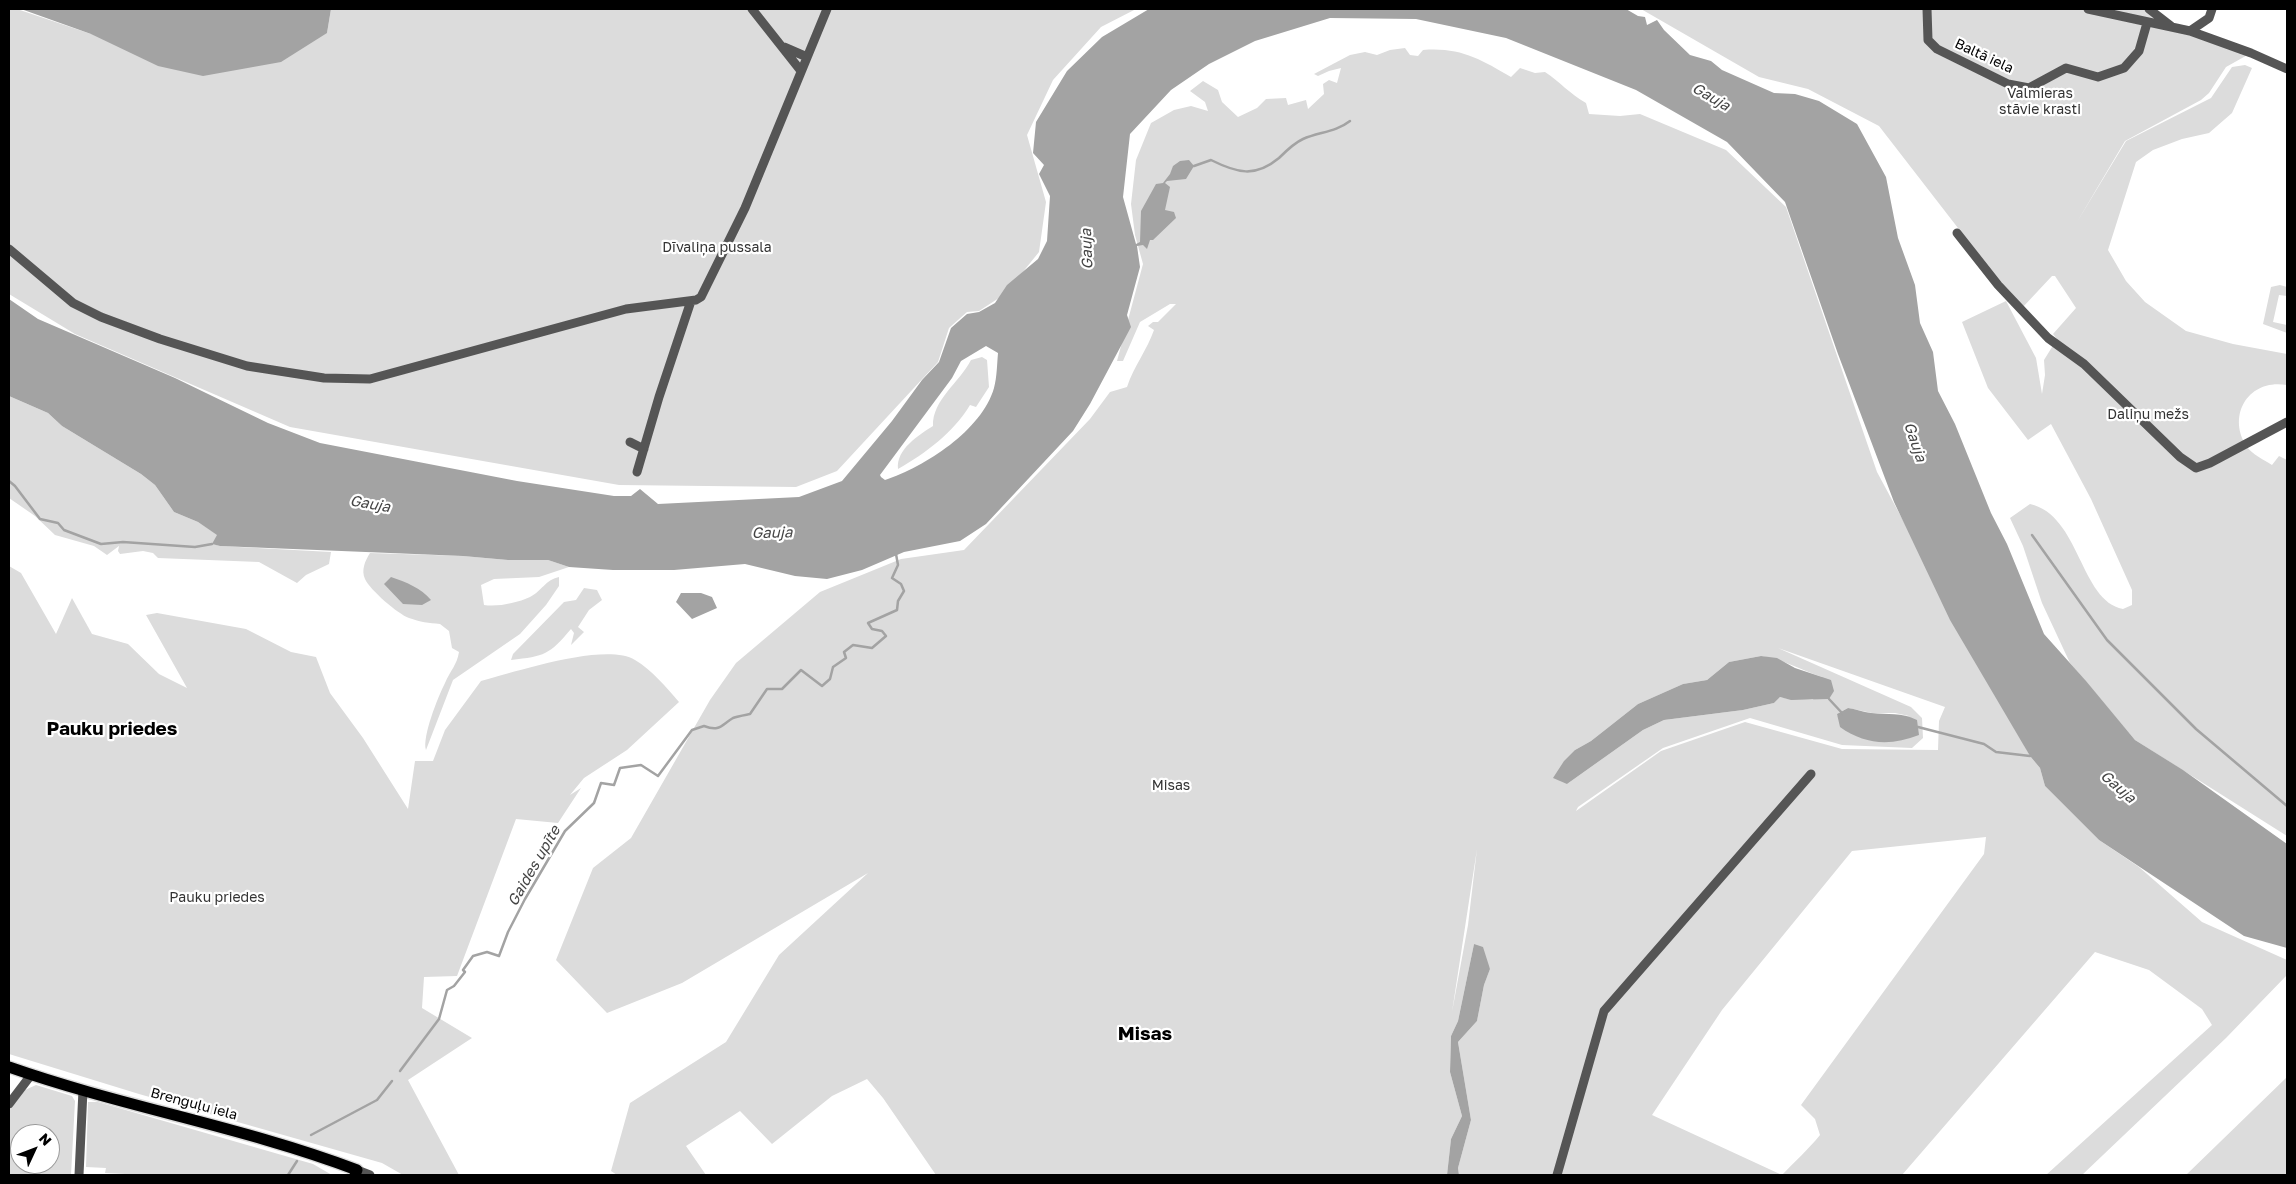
<!DOCTYPE html>
<meta charset="utf-8">
<style>
body{margin:0}
#map{position:relative;width:2296px;height:1184px;overflow:hidden;background:#fff;font-family:"Golos Text",sans-serif}
canvas{display:block}
.frame{position:absolute;inset:0;border:10px solid #000;pointer-events:none}
.north{position:absolute;left:10px;top:1124px;width:50px;height:50px;box-sizing:border-box;background:#fff;border:1px solid #999;border-radius:50%;rotate:47deg;font-size:14px;font-weight:700;line-height:20px;text-align:center;color:#000}
.north::after{content:'';display:block;margin:auto;width:18px;height:22px;background:#000;clip-path:polygon(50% 0,100% 100%,50% 72%,0 100%)}
</style>
<div id="map">
<canvas width="2296" height="1184"></canvas>
<div class="frame"></div>
<div class="north">N</div>
</div>
<script>
const ctx = document.querySelector('canvas').getContext('2d');
ctx.lineJoin = 'round';
function fillPath(path, color) { ctx.fillStyle = color; ctx.fill(path, 'evenodd'); }
function strokePath(path, color, width, dash) { ctx.strokeStyle = color; ctx.lineWidth = width; ctx.lineCap = dash ? 'butt' : 'round'; ctx.setLineDash(dash || []); ctx.stroke(path); }
function label(font, color, halo, rows, align = 'center') {
  ctx.font = font + ' "Golos Text",sans-serif'; ctx.lineWidth = 4.5; ctx.setLineDash([]); ctx.textBaseline = 'middle'; ctx.strokeStyle = halo; ctx.fillStyle = color; for (const [text, x, y, turn = 0] of rows) {
    ctx.save(); ctx.translate(x, y); ctx.rotate((+turn || 0) * Math.PI / 180); ctx.textAlign = isNaN(turn) ? turn : align; if (halo) ctx.strokeText(text, 0, 0); ctx.fillText(text, 0, 0); ctx.restore();
  }
}
fillPath(new Path2D(`
 M9,9H17L91,34L327,33L331,9H1136L1101,27L1053,80L1027,135L1046,202L1039,252L1005,294L979,311L967,312L949,328L938,362L837,471L796,487L619,485L290,427L75,334L9,294Z
 M1641,9H2149L2171,26L2251,53L2226,67L2209,93L2201,100L2125,141L2077,222L2126,141L2211,98L2232,67L2245,65L2252,68L2232,113L2209,133L2182,139L2153,150L2136,162L2108,250L2126,281L2145,302L2186,331L2233,344L2287,354V385C2249,378 2226,415 2247,447C2252,454 2264,460 2272,465L2279,456L2287,460V836L2135,740L2070,663L2042,603L2023,546L2010,518L2030,504C2080,515 2080,601 2123,609L2132,605V590L2091,499L2051,424L2028,440L1988,388L1962,322L2006,301L2036,358L2042,394L2045,375L2044,360L2057,339L2053,334L2076,308L2055,276H2052L2023,307L1999,281L1879,126L1808,89L1759,77Z
 M1405,48L1410,55L1418,56L1423,50C1460,47 1480,59 1511,77L1520,68L1535,73L1545,72C1560,82 1570,94 1586,103L1589,114L1620,116L1640,114L1726,150L1786,207L1877,472L2030,756L2040,768L2045,786L2099,840L2139,867L2202,922L2287,960V975L2226,1038L2082,1175H2046L2212,1025L2202,1009L2149,970L2095,952L1902,1175H1459L1458,1168L1471,1120L1458,1042L1477,1021L1484,985L1490,969L1474,944L1458,1021L1451,1036L1450,1072L1462,1116L1451,1139L1447,1175H936L883,1098L867,1079L832,1096L772,1144L740,1111L686,1146L706,1175H617L611,1171L630,1103L726,1042L779,955L868,873L682,983L607,1013L556,960L593,868L631,838L710,700L736,663L820,592L901,559L964,550L1090,419L1110,392L1127,387C1134,366 1147,350 1154,330L1148,326L1153,322H1158L1176,304H1170L1140,322L1123,361H1117L1143,264L1135,235L1131,204L1136,160L1151,123L1174,110L1191,106L1208,111L1205,102L1190,91L1203,81L1218,90L1222,102L1238,117L1257,108L1266,99L1286,98L1288,105L1306,100L1308,109L1324,94L1323,84L1329,80L1337,83L1341,68L1329,71L1318,76L1314,74L1350,55L1365,52L1377,55L1390,50ZM1778,648L1945,707L1939,721L1938,750L1842,749L1745,722L1661,751L1576,811L1578,807L1663,748L1750,718L1842,745L1912,748L1923,738L1922,718L1911,707ZM1761,656C1782,659 1801,670 1822,677L1813,700C1801,699 1791,700 1780,697L1774,703L1743,710L1664,720L1643,730L1567,784L1575,750L1591,741L1638,704L1683,684L1707,680L1729,662ZM1848,708L1872,713H1895L1909,716L1840,721L1837,714ZM1986,837L1984,854L1801,1105L1815,1119L1820,1135C1808,1150 1795,1161 1782,1175L1652,1115L1722,1010L1852,851ZM1477,849L1468,925L1452,1012Z
 M2280,285L2287,287V296L2279,295L2273,322L2287,325V333L2263,324L2271,287Z
 M982,357L987,360L989,387L976,407L970,405C953,433 926,453 898,469C896,449 919,435 933,426C932,400 960,382 971,360Z
 M9,396L48,413L62,426L141,474L155,485L174,512L198,522L218,535L213,544L220,546L331,552L329,564L306,575L297,583L259,562L158,558L153,553L143,551L120,554L118,551L119,546L107,555L94,546L55,535L35,516L9,498Z
 M370,553L463,556L508,560H548L569,567L539,577L494,579L481,585L484,605C498,607 517,603 530,597C542,591 545,580 559,577V586L546,605L520,634L453,680L426,750C422,737 438,697 445,683C450,671 457,665 459,652L452,648L449,631L440,624C429,623 420,622 409,618C398,614 370,590 365,579C361,570 365,561 370,553Z
 M9,566L21,573L56,634L72,598L92,634L128,644L159,674L187,688L146,615L157,613L246,629L291,652L316,657L330,693L363,738L408,809L415,761H433L445,730L481,681C516,672 605,642 635,660C652,670 666,687 679,702L627,750L584,778L570,795L581,788L558,823L516,819L457,976L424,977L422,1008L472,1038L408,1080L459,1175H403L382,1163L139,1094L9,1054Z
 M584,588L597,590L602,600L589,610L578,627L584,632L571,645L574,633L571,629C549,655 545,656 511,660L513,654L564,602L576,600Z
 M2287,1077V1175H2186Z
 M36,1085L72,1096L75,1101L71,1175H9V1111L25,1090ZM20,1134H50V1164H20Z
 M88,1102H98L313,1164L332,1175H145L105,1173L106,1168L86,1167Z`), '#dcdcdc');
fillPath(new Path2D(`
 M21,9H331L327,33L281,62L203,76L158,66L91,34Z
 M1149,9H1626L1638,16L1645,17L1647,25L1657,20L1664,30L1690,55L1711,61L1722,70L1774,93L1795,94L1819,101L1857,124L1886,177L1898,238L1915,285L1920,323L1933,352L1938,391L1955,424L1991,513L2007,544L2044,634L2086,681L2135,740L2183,770L2287,844V948L2244,936L2099,840L2045,786L2040,768L2030,756L1950,620L1894,502L1838,354L1785,202L1727,142L1636,90L1506,38L1416,19L1330,18L1255,41L1209,64L1171,90L1130,134L1123,197L1136,244L1140,242L1141,211L1156,184L1163,183L1170,174L1173,166L1180,161L1189,160L1194,166L1186,179L1167,181L1165,183L1170,187L1165,210L1174,212L1176,218L1153,240H1150L1147,249L1143,245L1137,246L1140,267L1127,315L1131,327L1090,404L1073,431L986,524L960,541L904,552L862,570L827,579L795,576L745,564L674,570H613L569,567L548,560H508L463,556L220,546L212,544L217,535L198,522L174,512L155,485L141,474L62,426L48,413L9,396V299L38,319L175,378L268,423L320,443L517,481L614,496H631L640,489L658,504L799,497L842,481L892,421L922,380L939,362L951,328L967,314L979,312L995,303L1007,285L1038,259L1047,241L1050,196L1039,174L1044,165L1033,153L1036,122L1067,71L1102,37ZM986,346L998,353C997,364 997,377 994,388C982,430 925,467 885,480L881,477L880,475L952,378L961,361Z
 M391,577C406,582 421,588 431,600L422,605L403,604L384,584Z
 M681,593H701L712,597L717,608L692,619L676,602Z
 M1761,656L1777,658L1795,668L1831,680L1834,691L1829,699L1791,700L1780,697L1774,703L1743,710L1664,720L1643,730L1567,784L1553,778L1564,761L1575,750L1591,741L1638,704L1683,684L1707,680L1729,662Z
 M1848,708C1855,709 1863,712 1871,713C1888,715 1901,712 1917,720L1919,735C1891,746 1865,745 1840,727L1837,714Z
 M1474,944L1483,947L1490,969L1484,985L1477,1021L1458,1042L1471,1120L1458,1168L1459,1175H1447L1451,1139L1462,1116L1450,1072L1451,1036L1458,1021Z`), '#a3a3a3');
strokePath(new Path2D(`
 M1194,166L1211,160C1237,173 1255,178 1279,158C1286,151 1294,143 1303,139C1319,132 1336,132 1350,121
 M9,481L15,486L40,519L58,523L64,530L101,544L123,542L195,547L212,544
 M2032,535L2107,640L2196,729L2287,806
 M1829,699L1843,714
 M1918,727L1984,744L1996,752L2030,756
 M400,1071L439,1019L447,990L454,986L465,972L463,970L473,956L487,952L499,956L508,932L525,899L565,831L594,803L601,783L614,785L620,768L641,765L658,776L692,730L704,726C720,732 721,725 733,718C738,716 745,715 750,714L767,689H782L801,670L822,686L830,679L833,667L846,658L844,652L853,645L872,648L886,636L882,631L872,629L868,623L897,610L898,601L904,591L901,584L892,578L898,565L896,554
 M311,1135L377,1100L392,1081
 M288,1175L297,1161`), '#a3a3a3', 2.5);
const major = new Path2D(`
 M9,1067C123,1107 244,1127 357,1170L355,1175`);
strokePath(major, '#dbdbdb', 14);
strokePath(new Path2D(`
 M752,9L801,71
 M1927,9L1928,40L1937,49L2008,84L2029,88L2066,68L2098,77L2124,68L2139,51L2147,23
 M2088,9L2190,31L2251,53L2287,69
 M2149,9L2171,26
 M2190,31L2209,18L2212,9
 M784,47L807,57
 M1957,233L1998,285L2048,338L2084,364L2180,457L2196,468L2210,463L2287,422
 M9,249L73,303L101,317L160,339L247,366L324,378L370,379L626,309L696,300L701,297L745,208L827,9
 M630,442L644,449
 M637,472L659,397L691,301
 M9,1104L31,1075
 M357,1170L370,1175
 M79,1175L83,1090
 M1557,1175L1604,1011L1811,774`), '#555', 9);
strokePath(major, '#000', 11);
label('14px', '#000', '#fff', [
 ["Baltā iela",1984,56,25],
 ["Brenguļu iela",194,1104,15]
]);
label('14px', '#333', '#fff', [
 ["Valmieras",2040,94],
 ["stāvie krasti",2040,110],
 ["Dīvaliņa pussala",717,248],
 ["Daliņu mežs",2148,415],
 ["Misas",1171,786],
 ["Pauku priedes",217,898]
]);
label('italic 15px', '#444', '#fff', [
 ["Gauja",1711,97,30],
 ["Gauja",1087,249,-92],
 ["Gauja",1915,442,71],
 ["Gauja",370,504,10],
 ["Gauja",772,533,-1],
 ["Gauja",2118,787,41],
 ["Gaides upīte",534,866,-60]
]);
label('bold 19px', '#000', '#fff', [
 ["Pauku priedes",112,729],
 ["Misas",1145,1034]
]);
</script>
